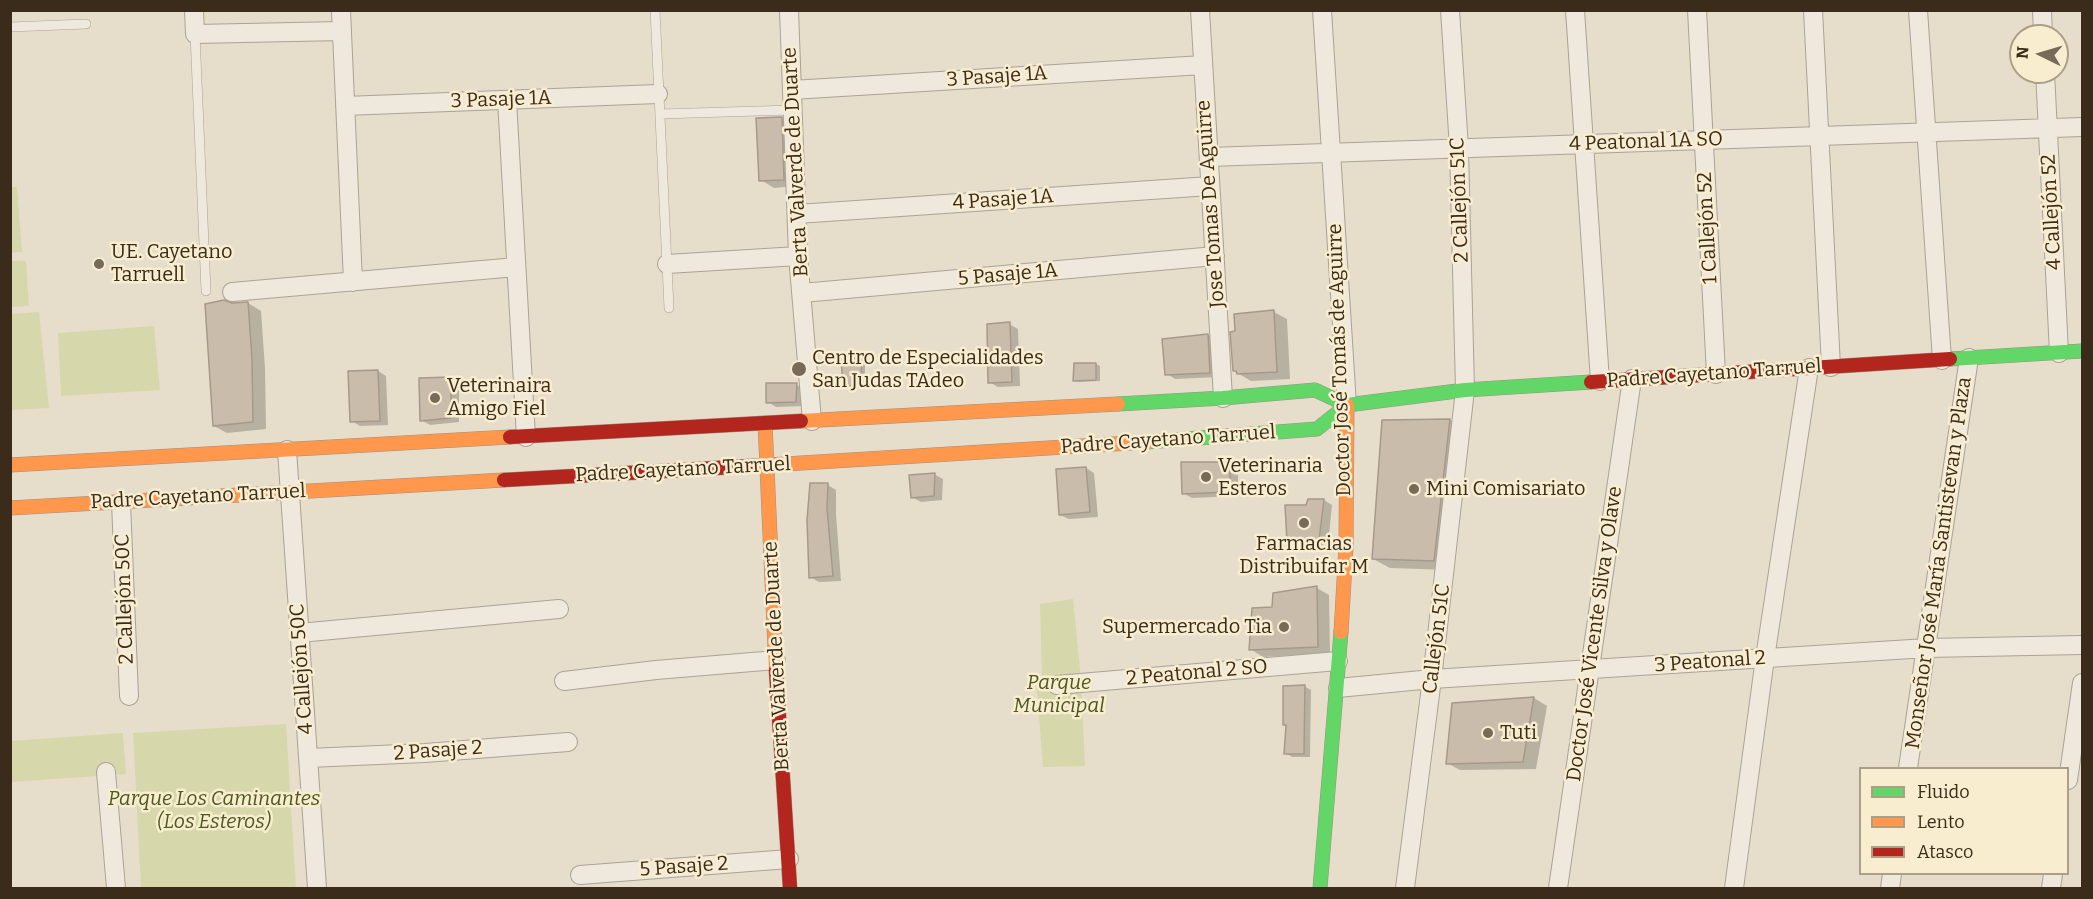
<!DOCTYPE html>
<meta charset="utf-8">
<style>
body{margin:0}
#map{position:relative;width:2093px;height:899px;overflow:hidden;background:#e6decb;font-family:Bitter,serif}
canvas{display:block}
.frame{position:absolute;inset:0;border:12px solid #3b2b1b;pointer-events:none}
.legend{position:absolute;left:1859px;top:767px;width:210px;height:108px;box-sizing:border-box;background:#f9edcf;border:2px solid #ad9f87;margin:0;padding:8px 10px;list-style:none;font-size:18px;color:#3b2b1b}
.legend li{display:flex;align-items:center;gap:12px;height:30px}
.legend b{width:30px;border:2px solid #ad9f87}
.north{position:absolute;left:2009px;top:24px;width:60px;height:60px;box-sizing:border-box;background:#f9edcf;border:2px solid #ad9f87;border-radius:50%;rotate:275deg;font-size:16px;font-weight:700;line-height:24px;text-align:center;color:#3b2b1b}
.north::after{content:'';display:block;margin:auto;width:21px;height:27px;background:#776a59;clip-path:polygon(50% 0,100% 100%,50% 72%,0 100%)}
</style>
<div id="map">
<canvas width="2093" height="899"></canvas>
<div class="frame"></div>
<ul class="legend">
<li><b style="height:8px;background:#63d668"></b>Fluido</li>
<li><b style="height:8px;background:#ff974d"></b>Lento</li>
<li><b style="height:8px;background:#b3261e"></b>Atasco</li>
</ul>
<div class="north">N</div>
</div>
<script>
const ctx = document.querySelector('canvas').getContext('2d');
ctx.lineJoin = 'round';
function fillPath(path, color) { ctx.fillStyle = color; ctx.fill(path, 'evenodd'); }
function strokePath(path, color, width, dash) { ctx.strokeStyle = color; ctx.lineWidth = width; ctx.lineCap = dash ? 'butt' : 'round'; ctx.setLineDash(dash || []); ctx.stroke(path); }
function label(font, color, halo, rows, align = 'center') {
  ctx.font = font + ' Bitter,serif'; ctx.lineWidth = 5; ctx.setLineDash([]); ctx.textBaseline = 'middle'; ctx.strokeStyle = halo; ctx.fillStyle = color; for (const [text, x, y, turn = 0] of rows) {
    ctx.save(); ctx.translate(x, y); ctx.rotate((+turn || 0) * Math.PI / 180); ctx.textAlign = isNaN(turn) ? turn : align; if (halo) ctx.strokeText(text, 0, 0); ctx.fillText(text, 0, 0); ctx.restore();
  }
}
fillPath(new Path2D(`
 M11,187H17L22,252L11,253Z
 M11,261H26L29,306L11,307Z
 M39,312L49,408L11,410V314Z
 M154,326L160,390L61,396L58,333Z
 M1073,599L1081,679L1085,766L1043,767L1036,678L1042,676L1040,604Z
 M286,724L296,888H141L133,733Z
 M123,733L126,774L11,782V741Z`), '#d7d7ac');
fillPath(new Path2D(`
 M781,119L794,126L796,186L774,188L761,180Z
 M248,303L261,311L265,368L266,429L227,433L214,426L232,305Z
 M1274,312L1287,319L1290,379L1251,381L1234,371Z
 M1009,324L1018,329L1020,386L998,387L989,382Z
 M1208,335L1216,340L1218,377L1175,379L1167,374Z
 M861,359L865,361V387H848L844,385Z
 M1096,364L1100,366V381L1078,382L1074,380Z
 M378,371L386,376L388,425L360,426L352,421Z
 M451,378L459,383V422L430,425L421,420Z
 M768,385H797L805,390V406L776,407L768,402Z
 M1450,420L1467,430L1451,570L1390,568L1373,559L1384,421Z
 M1230,463L1238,468V496L1192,498L1183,493Z
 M1086,468L1094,473L1098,517L1069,519L1060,515Z
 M934,474L943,479L942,500L921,502L912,497Z
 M828,485L836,490V514L841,581L819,582L810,577Z
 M1309,500H1324L1332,505L1328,545L1297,546L1289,542Z
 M1317,588L1329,595L1330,653L1263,657L1250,649L1273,608Z
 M1304,686L1311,690L1310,757H1292L1286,753Z
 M1534,698L1547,706L1536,769L1460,770L1447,763L1453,704Z`), '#0003');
const building = new Path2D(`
 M782,117L784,180L759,181L756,118Z
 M224,300L232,303L248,302L252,359L253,422L213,426L205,304Z
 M1274,310L1277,372L1237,374L1236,371H1233L1230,332L1235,331L1234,314Z
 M1010,322L1012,382L988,383L987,324Z
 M1208,334L1210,373L1165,375L1162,339Z
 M861,358L862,386H843L841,359Z
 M1074,363H1096V380L1073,381Z
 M378,370L380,421L350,422L348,371Z
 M451,377V418L420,421L419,378Z
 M766,383H797L796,402L766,403Z
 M1450,419L1434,561L1372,559L1382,420Z
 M1181,462H1230V492L1182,494Z
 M1086,467L1090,512L1059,515L1056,469Z
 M935,473L934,496L911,498L909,475Z
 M810,483H828L827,508L833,576L809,578L807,520Z
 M1308,499H1324L1319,540L1287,542L1285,505H1306Z
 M1317,586L1318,647L1249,650L1252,608L1272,607L1273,593Z
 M1305,685L1304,754H1284L1286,725H1283V686Z
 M1534,697L1523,762L1446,764L1452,703Z`);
fillPath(building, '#cabcab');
strokePath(building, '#a6998a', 1.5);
const lane = new Path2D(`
 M655,10L669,308
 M10,27L86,24
 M195,34L206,291
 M660,114L792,110`);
const street = new Path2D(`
 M194,10L195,34L342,31
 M341,10L353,282
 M789,10L798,256L812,421
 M1200,10L1223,398
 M1322,10L1347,405
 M1575,10L1600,381
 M1697,10L1716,374
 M1813,10L1831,367
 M1918,10L1942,360
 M2042,10L2043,36
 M2045,72L2059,353
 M792,90L1203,65
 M507,100L526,437
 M345,106L658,94
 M1209,157L2082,127
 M797,214L1210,186
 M667,264L798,256
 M232,292L516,267
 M802,293L1215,256
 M287,450L317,888
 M121,502L129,696
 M299,633L559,609
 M564,681L656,670L776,660
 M1057,685L1338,661
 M1338,688L1432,679L1927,648L2082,645
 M308,758L425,753L568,742
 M1908,768L1969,358
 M106,772L116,888
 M2068,780L2082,683
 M580,875L789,859
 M1405,888L1432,679L1465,390L1459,148L1450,10
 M1558,888L1632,379
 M1734,888L1765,658L1809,368
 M1890,888L1892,874
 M2051,888L2053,874`);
const fast = new Path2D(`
 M1950,359L2082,351
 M1118,404L1223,398L1315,390L1347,405L1465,390L1591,382
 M1147,442L1317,429L1347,405
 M1320,888L1341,632`);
const slow = new Path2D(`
 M801,421L1118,404
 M765,423L776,670
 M10,465L510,437
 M752,466L1147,442
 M10,508L504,480
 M1341,632L1346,547L1347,405`);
const jam = new Path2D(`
 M1591,382L1950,359
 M510,437L801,421
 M504,480L752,466
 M776,670L790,888`);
strokePath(lane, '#aba394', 10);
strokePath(street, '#aba394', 20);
strokePath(fast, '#9b9284', 15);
strokePath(slow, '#9b9284', 15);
strokePath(jam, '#9b9284', 15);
strokePath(lane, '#eee8dd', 9);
strokePath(street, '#eee8dd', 18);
strokePath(fast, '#63d668', 14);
strokePath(slow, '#ff974d', 14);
strokePath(jam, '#b3261e', 14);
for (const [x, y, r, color] of [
 [99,264,6,"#776a59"],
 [799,369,8,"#776a59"],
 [435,398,6,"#776a59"],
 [1206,477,6,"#776a59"],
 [1414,489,6,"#776a59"],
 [1304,523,6,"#776a59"],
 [1284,627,6,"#776a59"],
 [1488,733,6,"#776a59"]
]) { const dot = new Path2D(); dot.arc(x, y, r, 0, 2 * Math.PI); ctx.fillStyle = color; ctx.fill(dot); strokePath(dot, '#f9edcf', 2); }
label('20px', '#3b2b1b', '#f9edcf', [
 ["3 Pasaje 1A",997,77,-4],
 ["3 Pasaje 1A",501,100,-2],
 ["4 Peatonal 1A SO",1646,142,-2],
 ["Berta Valverde de Duarte",796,162,-93],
 ["4 Pasaje 1A",1003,200,-4],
 ["2 Callejón 51C",1460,200,-92],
 ["Jose Tomas De Aguirre",1211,204,-94],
 ["4 Callejón 52",2052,212,-93],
 ["1 Callejón 52",1708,228,-93],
 ["5 Pasaje 1A",1008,275,-5],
 ["Doctor José Tomás de Aguirre",1340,360,-92],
 ["Padre Cayetano Tarruel",1714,374,-4],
 ["Padre Cayetano Tarruel",1168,440,-4],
 ["Padre Cayetano Tarruel",683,470,-3],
 ["Padre Cayetano Tarruel",198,497,-3],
 ["Monseñor José María Santistevan y Plaza",1939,563,-82],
 ["2 Callejón 50C",125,599,-92],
 ["Doctor José Vicente Silva y Olave",1595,634,-82],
 ["Callejón 51C",1437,639,-83],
 ["Berta Valverde de Duarte",777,656,-93],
 ["3 Peatonal 2",1710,662,-4],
 ["4 Callejón 50C",302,669,-94],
 ["2 Peatonal 2 SO",1197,673,-5],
 ["2 Pasaje 2",438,751,-4],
 ["5 Pasaje 2",684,867,-4]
]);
label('20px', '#3b2b1b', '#f9edcf', [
 ["UE. Cayetano",111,252],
 ["Tarruell",111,275],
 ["Centro de Especialidades",812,358],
 ["San Judas TAdeo",812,381],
 ["Veterinaira",447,386],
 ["Amigo Fiel",447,409],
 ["Veterinaria",1218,466],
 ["Esteros",1218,489],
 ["Mini Comisariato",1426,489],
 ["Farmacias",1304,544,"center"],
 ["Distribuifar M",1304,567,"center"],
 ["Supermercado Tia",1272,627,"right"],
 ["Tuti",1500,733]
], 'left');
label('italic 20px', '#4b5920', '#f9edcf', [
 ["Parque",1059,683],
 ["Municipal",1059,706],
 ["Parque Los Caminantes",214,799],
 ["(Los Esteros)",214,822]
]);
</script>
